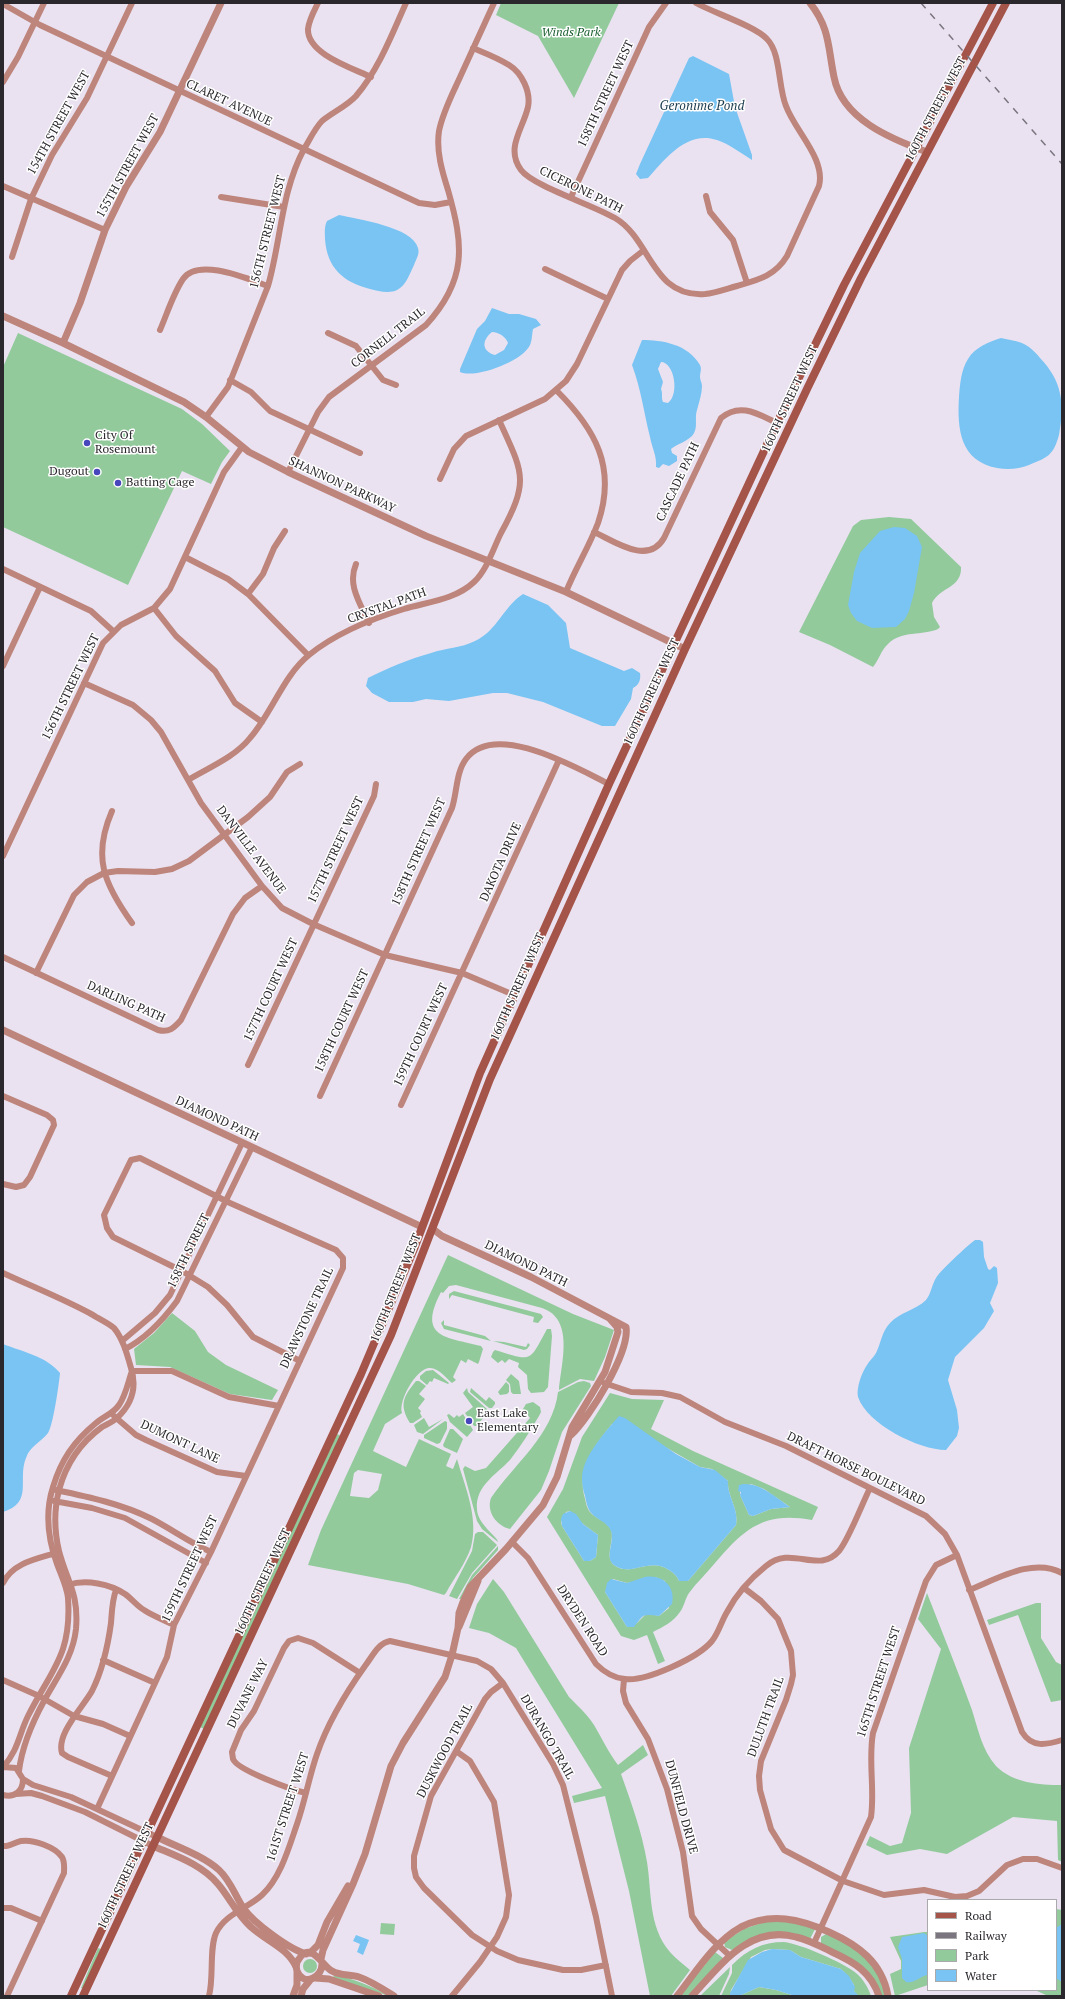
<!DOCTYPE html>
<style>
body{margin:0}
#map{position:relative;width:1065px;height:1999px;overflow:hidden;background:#eae2f1;font-family:"PT Serif",serif}
canvas{display:block}
.frame{position:absolute;inset:0;border:4px solid #2b282d;pointer-events:none}
.legend{position:absolute;left:927px;top:1899px;width:130px;height:92px;box-sizing:border-box;background:#fff;border:1px solid #aaa9ab;margin:0;padding:5px 7px;list-style:none;font-size:12px;color:#2b282d}
.legend li{display:flex;align-items:center;gap:8px;height:20px}
.legend b{width:20px;border:1px solid #aaa9ab}
</style>
<div id="map">
<canvas width="1065" height="1999"></canvas>
<div class="frame"></div>
<ul class="legend">
<li><b style="height:5px;background:#a45448"></b>Road</li>
<li><b style="height:5px;background:#7a757e"></b>Railway</li>
<li><b style="height:11px;background:#92ca9c"></b>Park</li>
<li><b style="height:11px;background:#79c4f2"></b>Water</li>
</ul>
</div>
<script>
const ctx = document.querySelector('canvas').getContext('2d');
ctx.lineJoin = 'round';
function fillPath(path, color) { ctx.fillStyle = color; ctx.fill(path, 'evenodd'); }
function strokePath(path, color, width, dash) { ctx.strokeStyle = color; ctx.lineWidth = width; ctx.lineCap = dash ? 'butt' : 'round'; ctx.setLineDash(dash || []); ctx.stroke(path); }
function label(font, color, halo, rows, align = 'center') {
  ctx.font = font + ' "PT Serif",serif'; ctx.lineWidth = 3; ctx.setLineDash([]); ctx.textBaseline = 'middle'; ctx.strokeStyle = halo; ctx.fillStyle = color; for (const [text, x, y, turn = 0] of rows) {
    ctx.save(); ctx.translate(x, y); ctx.rotate((+turn || 0) * Math.PI / 180); ctx.textAlign = isNaN(turn) ? turn : align; if (halo) ctx.strokeText(text, 0, 0); ctx.fillText(text, 0, 0); ctx.restore();
  }
}
fillPath(new Path2D(`
 M501,3H619L574,98L538,36L496,15Z
 M18,333L182,409L202,424L230,451L222,462L211,484L182,471L128,585L3,527V367Z
 M889,517L911,519L961,567C962,588 940,587 932,603L934,617L940,627L938,629C922,636 902,630 888,644C881,650 879,660 873,667L830,645L799,632L853,526L861,520Z
 M448,1255L573,1314L614,1330L605,1357L594,1381L580,1379L559,1390C561,1364 575,1319 542,1308L456,1285L449,1286L443,1293L441,1292C417,1338 446,1337 481,1346L483,1349L479,1362L478,1364L468,1359L466,1363L461,1360L453,1377L456,1380L452,1383C446,1378 438,1367 429,1368C416,1369 398,1401 402,1413L385,1424L373,1451L406,1467L419,1439L451,1454L446,1466L453,1469L457,1459C465,1487 479,1518 471,1547C466,1563 454,1578 446,1593L444,1595L408,1584L308,1565L321,1530ZM358,1470L382,1474L378,1490L369,1498L350,1496L354,1473Z
 M454,1291L541,1314L543,1317L538,1323L533,1322L534,1317L452,1295L449,1299V1294Z
 M172,1313L195,1331L208,1352L226,1365L278,1390L272,1400L230,1394L170,1367L136,1365L134,1349L154,1333Z
 M444,1320V1325L485,1336L491,1341L444,1329L441,1323Z
 M547,1329H551L552,1336L548,1387L544,1392L531,1393L528,1389L527,1375L518,1367L519,1363L509,1359L505,1363L502,1360L498,1363L491,1357L493,1352L495,1350C533,1362 529,1362 547,1329Z
 M493,1341L504,1342L526,1347L528,1343L530,1345L527,1349L524,1350Z
 M433,1370L449,1383L448,1384L434,1378L432,1382L430,1381L427,1385L420,1379V1376L426,1371Z
 M511,1374L519,1381L521,1394H513L511,1392L510,1384L506,1380Z
 M416,1381H419L426,1386L419,1394L425,1399L418,1408L421,1411L420,1413L422,1417L413,1423H410C399,1405 403,1397 416,1381Z
 M584,1381L590,1383L591,1386L562,1432L549,1471L541,1490L510,1529C497,1526 486,1512 491,1498C514,1464 553,1435 558,1392L578,1382Z
 M506,1382L509,1385V1392L507,1394L500,1395L498,1392Z
 M467,1388L468,1392L488,1410V1413L476,1426H474L465,1413L473,1407L463,1393Z
 M471,1388L486,1401L489,1397L495,1402V1404L492,1408H489L470,1392Z
 M610,1393L632,1399L664,1400L651,1429L693,1451L818,1507L812,1520C764,1511 744,1529 715,1563C707,1573 697,1582 689,1593C685,1599 684,1607 680,1612C673,1622 663,1627 653,1632L665,1661L658,1664L647,1635L634,1640L621,1636L547,1517L563,1489L582,1437ZM612,1424L660,1444L700,1467L712,1469L728,1481C727,1497 739,1508 736,1525L688,1581H679C677,1576 674,1573 669,1570C649,1556 630,1578 614,1565C604,1557 615,1540 611,1530C607,1521 596,1519 590,1512C586,1507 586,1501 584,1495C578,1464 595,1446 612,1424ZM751,1484L764,1489L790,1507L771,1509L753,1516L749,1515L740,1495V1491ZM570,1511L583,1524L598,1535L596,1557L590,1561H584L562,1526L561,1522L566,1512ZM655,1577L665,1581L669,1608L659,1616L651,1614L645,1615L637,1623L627,1627L605,1592L613,1579L627,1583Z
 M533,1402L540,1407L541,1412L539,1416C530,1431 521,1446 510,1460C497,1474 475,1486 477,1509C477,1524 499,1538 498,1542L482,1529L477,1521L463,1469L465,1466L475,1471L486,1468L530,1418L523,1409L526,1404Z
 M449,1414L454,1418L457,1415L459,1417L463,1414L473,1430L467,1437L450,1422L447,1415Z
 M424,1418L429,1427L443,1419L423,1434L417,1432L414,1425Z
 M445,1421L447,1422V1429L440,1443L437,1444L424,1438V1435Z
 M450,1429H453L463,1439L457,1453L444,1447L443,1445Z
 M337,1434L341,1436L204,1729L200,1727Z
 M478,1532H483L497,1545L472,1573L457,1599L449,1596L472,1551L475,1534Z
 M498,1546V1550L473,1578L461,1599H459L472,1575Z
 M493,1579L504,1592L569,1697C578,1706 587,1714 594,1725C602,1738 608,1752 618,1765L643,1745L648,1755L621,1774C631,1802 642,1832 647,1862C652,1893 648,1926 670,1952C675,1958 683,1964 690,1970L671,1996H650L629,1891L605,1796L574,1803L572,1796L602,1788L516,1648L489,1633L469,1628L477,1604Z
 M927,1593C942,1632 958,1671 972,1710C978,1729 982,1750 996,1766C1013,1783 1039,1785 1062,1785V1748V1862L1058,1860L1057,1821L1013,1817L947,1854L920,1849L887,1855L866,1845L870,1836L890,1846L902,1843L911,1813L909,1748L941,1649L918,1619Z
 M1036,1603H1041V1638L1056,1662L1062,1665V1700L1051,1702L1018,1615L989,1625L987,1620Z
 M1056,1909L1062,1910V1996H1048L1035,1990H1056Z
 M767,1921L793,1922L815,1929L810,1939L783,1933L732,1950L725,1947L724,1942L744,1929Z
 M381,1923L395,1924L394,1935L380,1934Z
 M924,1932H928V1985L895,1996L890,1974L901,1969V1961L890,1937Z
 M826,1934L853,1946L876,1969L886,1996H881L873,1978L821,1944V1937Z
 M784,1942C801,1944 842,1962 856,1973C863,1979 868,1987 871,1996H857L854,1991V1985L849,1977L841,1969L801,1957L790,1950L772,1949L765,1950L751,1957L731,1990L730,1996H721L732,1973V1965C747,1950 762,1942 784,1942Z
 M98,1948L101,1949L83,1989L81,1988Z
 M715,1952L723,1958L689,1996H680Z
 M303 1966a7 7 0 1 1 14 0a7 7 0 1 1-14 0Z
 M730,1967L729,1974L719,1996H700Z
 M334,1975C355,1979 371,1986 389,1996L333,1978Z
 M759,1987L776,1990L795,1996H739Z`), '#92ca9c');
fillPath(new Path2D(`
 M693,56L729,74L735,107L752,155V160C741,153 729,144 717,140C687,130 665,159 648,178L640,179L636,174L640,164L689,58Z
 M339,215C357,219 413,227 418,248C420,254 416,259 414,265C410,273 406,286 397,290C389,294 378,291 370,289C343,282 327,268 325,239C325,233 324,227 327,221Z
 M492,308L509,314H519L536,319L541,325L533,329C532,334 532,341 530,345C523,361 476,379 460,372V369L477,329L485,321ZM492,332C499,332 506,337 508,343L504,350L495,355C481,351 482,340 492,332Z
 M1001,338C1010,340 1021,341 1029,347C1033,350 1037,354 1040,358C1062,381 1065,403 1059,435C1053,456 1048,457 1029,465C1019,469 1008,470 997,468C960,461 957,429 959,397C960,384 961,370 968,359C975,347 989,342 1001,338Z
 M642,340C662,340 688,344 700,365C702,369 700,373 700,377C700,380 702,383 702,386C702,394 699,402 697,410C694,419 699,428 692,436C686,442 677,444 671,449L672,453L677,456V461L669,466L663,464L659,468L656,467C657,456 652,448 650,437C644,413 641,389 632,365ZM661,362C674,362 680,394 668,403L663,402C661,398 663,394 661,389L663,382L658,369Z
 M894,527L905,528L917,536L922,547L914,593L909,611L905,619L896,627L872,628L857,621L851,613L848,605L854,572L860,553L880,531Z
 M523,594L548,605L566,623L570,648L624,671L632,668L640,673C641,680 639,685 633,688L631,699L615,726H602L543,702L507,693H493L449,701L426,699L413,702H389L372,693L366,686L368,678C388,668 409,659 431,653C446,648 461,648 475,641C497,631 504,606 523,594Z
 M975,1240H980L983,1242L984,1257L988,1269L990,1270L994,1266L997,1268L998,1283L990,1303L994,1311L984,1328L955,1357L948,1380L957,1410L959,1428L957,1436L946,1450C919,1450 867,1424 858,1397C856,1388 862,1372 867,1365C869,1361 874,1357 876,1353C881,1343 882,1331 890,1323C900,1312 916,1310 926,1300C931,1294 932,1284 936,1278C940,1271 968,1245 975,1240Z
 M3,1344C23,1352 46,1356 60,1373C59,1384 53,1426 48,1433C41,1442 30,1446 26,1458C17,1480 34,1502 3,1512Z
 M619,1416L625,1418L676,1454L700,1467L715,1470L728,1481C727,1497 739,1508 736,1525L688,1581H679C677,1576 674,1573 669,1570C649,1556 631,1578 614,1565C604,1558 615,1541 611,1531C607,1521 594,1519 589,1510C587,1506 586,1501 585,1496C583,1490 582,1484 582,1478C582,1457 606,1431 619,1416Z
 M744,1484C763,1484 776,1498 790,1507L771,1509L753,1516L749,1515L740,1495L741,1492L738,1491L739,1485Z
 M570,1511L576,1514L583,1524L598,1535L596,1557L590,1561H584L562,1526L561,1519L563,1514Z
 M645,1577C662,1574 676,1586 672,1604L659,1616C642,1614 644,1614 634,1627H627L605,1592L607,1583L611,1579L627,1583Z
 M1062,1924V1982L1056,1978V1928Z
 M924,1933L928,1936V1975C920,1976 914,1984 906,1982L902,1978V1959L898,1947L902,1937Z
 M356,1935L369,1940L363,1955L357,1952L360,1944L353,1941Z
 M772,1949L790,1950L801,1957L841,1969L849,1976L855,1987L854,1991L858,1995L795,1996L776,1990L759,1987L739,1996H730V1993L748,1960L762,1952Z`), '#79c4f2');
strokePath(new Path2D(`
 M318,3C314,11 309,20 308,29C307,54 352,68 371,77
 M3,4L40,25L419,203L435,205L451,202
 M473,48C485,53 498,58 509,65C522,73 531,92 528,107C523,129 505,148 521,170C533,186 593,205 615,218C651,239 652,298 705,294C715,293 726,289 737,286C758,280 775,276 787,256L819,186C826,159 795,131 786,106C778,87 781,53 767,39C755,26 714,13 696,3
 M3,82L18,57L44,3
 M3,186L105,230
 M706,196L710,212L733,240L747,283
 M221,197L284,207
 M571,197L649,27L666,3
 M12,257L31,199L52,155L87,98L132,3
 M545,269L608,299
 M160,330C167,314 173,294 183,279C198,257 248,279 268,286
 M328,333L356,346L383,380L396,385
 M230,380L251,392L270,411L360,453
 M557,391C595,429 617,467 598,523C589,547 575,569 566,592
 M206,417L228,387L268,286C281,241 281,192 304,149C309,141 315,128 322,121C333,112 347,106 356,96C379,69 392,34 406,3
 M288,472L318,412L329,397L426,325C467,280 464,246 448,190C442,171 436,151 439,131C443,111 453,93 461,75C472,51 483,27 494,3
 M440,479L454,449L466,436L545,399L566,381L577,364L622,270L630,261L644,250
 M594,532C614,541 648,566 664,538L721,418C740,402 758,414 777,423
 M185,557L228,579L248,594L308,655
 M356,564C347,585 360,603 369,623
 M3,569L91,611L113,631
 M248,594L263,574L274,548L285,531
 M154,608L176,636L215,671L235,703L262,722
 M3,666L40,587
 M84,683L133,705L151,720L161,732L201,803L262,886L282,908L313,924L385,955L462,973L514,995
 M188,780C208,768 235,757 250,738C272,713 283,676 309,655C336,633 371,619 404,609C427,602 455,600 474,582C487,570 493,549 501,533C530,480 523,473 499,420
 M112,811C92,857 104,884 132,923
 M3,856L103,643L121,625L154,608L170,589L224,472L242,447
 M3,957L158,1030C169,1033 174,1028 181,1020L233,914L245,898L262,886
 M36,973L74,895L87,882L104,873L118,871L155,872L172,869L189,861L248,817L270,797L287,772L300,764
 M248,1065L374,796L376,784
 M3,1096L47,1115L53,1120L54,1125L30,1177L24,1185L16,1187L3,1184
 M320,1096L452,808C457,793 456,772 466,759C495,720 578,769 609,784
 M401,1105L559,760
 M3,1273C33,1287 64,1299 93,1315C99,1319 108,1323 114,1328C123,1339 127,1354 131,1368C137,1387 132,1404 117,1418C113,1422 107,1424 102,1427C80,1443 66,1464 59,1490C54,1510 54,1530 59,1551C67,1582 79,1593 76,1629C73,1657 57,1677 44,1701C32,1723 22,1746 19,1771
 M122,1341L155,1313L170,1295L242,1143
 M125,1349C147,1338 163,1320 177,1301L252,1147
 M132,1371H172L229,1397L279,1406
 M604,1383L631,1392L662,1393L680,1397L725,1422L786,1446L926,1516L945,1534L957,1555L1022,1732C1032,1748 1046,1745 1062,1740
 M114,1416L136,1435L146,1440L217,1472L246,1476
 M56,1490C89,1497 122,1504 152,1519C173,1530 189,1542 211,1552
 M54,1501L92,1508L125,1518L206,1563
 M512,1542L528,1558L596,1664C604,1672 613,1678 625,1679C645,1682 698,1658 712,1641C719,1632 721,1622 727,1612C736,1595 751,1578 766,1566C792,1544 818,1575 839,1551C849,1539 862,1504 870,1488
 M3,1583C13,1563 36,1559 56,1553
 M68,1585C86,1579 110,1584 125,1594C132,1599 137,1606 144,1610C153,1616 164,1620 174,1625
 M744,1588L761,1601L778,1619L791,1651L793,1675L791,1684L786,1700L761,1761L759,1776L760,1790L771,1829L784,1850L843,1881L884,1895L924,1890L955,1897L967,1896L979,1891L1007,1865L1023,1859H1037L1062,1868
 M969,1590C997,1579 1033,1557 1062,1573
 M103,1660L155,1683
 M624,1679L623,1691L626,1703L648,1739L667,1789L683,1852L692,1916L701,1929L730,1956
 M3,1680L39,1696L74,1716L103,1724L130,1736
 M503,1683L491,1692L485,1699L431,1796L414,1856V1868L416,1877L424,1888L472,1935L497,1951L518,1960L563,1970H581L606,1965
 M3,1767C18,1751 19,1734 28,1716C51,1670 72,1655 68,1598C67,1587 61,1575 57,1564C48,1539 45,1512 53,1487C61,1460 74,1441 96,1423C104,1416 113,1414 119,1405C126,1395 128,1382 132,1371
 M3,1767L16,1768L23,1779C23,1791 15,1798 3,1795
 M112,1776L68,1757L62,1753C56,1734 83,1707 92,1691C102,1671 108,1645 111,1623C112,1611 112,1601 116,1590
 M23,1779L33,1785L71,1797L157,1837
 M306,1793C292,1790 237,1770 233,1759L232,1752L241,1730L254,1711L284,1648L289,1641L298,1638L313,1643L360,1673
 M16,1794L31,1793L42,1796L85,1812L153,1846
 M97,1809L167,1657L174,1625L211,1552L337,1281L343,1268V1258L336,1250L230,1203L140,1158L131,1160L104,1215L107,1228L113,1237L182,1271L208,1287L227,1305L253,1337L300,1361
 M3,1846C9,1847 15,1842 21,1841C33,1839 55,1847 62,1857C65,1862 64,1868 64,1873L7,1996
 M3,1908H11L42,1921
 M814,1943L871,1817C875,1789 868,1761 873,1733L926,1581L936,1565L957,1555
 M209,1996C214,1977 209,1949 216,1933C225,1914 248,1908 262,1895C281,1877 289,1847 297,1824C305,1801 309,1777 317,1754C328,1722 345,1694 365,1666C372,1657 378,1643 390,1641L477,1661L491,1669L503,1683L553,1764L563,1785L596,1917L612,1996
 M452,1996L480,1962L497,1937L506,1917L509,1895L494,1802L470,1761L456,1751`), '#bd857b', 6);
strokePath(new Path2D(`
 M810,3C830,28 828,48 834,77C842,119 891,139 927,152
 M3,316L63,343L184,402L206,417L249,452L288,472L426,536L566,592L685,649
 M63,343L80,303L105,230L126,187L160,132L221,3
 M3,1030L422,1227
 M433,1229L442,1236L531,1277L626,1327C630,1353 589,1418 571,1435
 M459,1627L478,1581
 M157,1837C177,1847 202,1855 219,1870C231,1881 235,1896 244,1909C254,1923 289,1949 306,1954
 M153,1846C176,1856 201,1864 218,1884C230,1898 237,1915 251,1927C266,1941 288,1948 296,1967
 M310,1953L318,1945L327,1922L348,1886
 M321,1959L323,1950L353,1884L365,1854L391,1766L403,1743L445,1677L452,1655L458,1628L459,1613L463,1602L470,1587L506,1549L543,1505L557,1477L572,1427L605,1372L618,1332L617,1327L610,1319
 M322,1963C323,1978 303,1987 297,1971C296,1967 296,1962 299,1959C311,1940 323,1967 332,1971C340,1976 350,1974 359,1977C371,1981 383,1989 394,1996
 M315,1978L329,1979L379,1996
 M293,1996L297,1985V1971
 M301,1996L303,1989L311,1979
 M677,1996C696,1972 714,1942 741,1927C771,1912 800,1919 829,1932C858,1945 882,1962 888,1996
 M692,1996C720,1966 749,1924 796,1937C809,1940 820,1946 832,1952C854,1962 871,1972 879,1996`), '#bd857b', 7);
strokePath(new Path2D(`
 M71,1996L361,1374L414,1249L480,1073L609,784L777,423L844,285L993,3
 M83,1996L391,1335L490,1079L685,649L807,389L861,278L1006,3`), '#a45448', 8);
strokePath(new Path2D(`
 M921,3L1062,164`), '#7a757e', 1.5, [7, 7]);
for (const [x, y, r, color] of [
 [87,443,4,"#4846bc"],
 [97,472,4,"#4846bc"],
 [118,483,4,"#4846bc"],
 [469,1421,4,"#4846bc"]
]) { const dot = new Path2D(); dot.arc(x, y, r, 0, 2 * Math.PI); ctx.fillStyle = color; ctx.fill(dot); strokePath(dot, '#fff', 1.5); }
label('italic 12px', '#195f2f', '#fff', [
 ["Winds Park",571,33]
]);
label('12px', '#2b282d', '#fff', [
 ["158TH STREET WEST",606,94,-65],
 ["CLARET AVENUE",229,103,25],
 ["160TH STREET WEST",936,109,-62],
 ["154TH STREET WEST",59,123,-61],
 ["155TH STREET WEST",128,166,-61],
 ["CICERONE PATH",581,190,26],
 ["156TH STREET WEST",268,232,-76],
 ["CORNELL TRAIL",388,338,-38],
 ["160TH STREET WEST",790,399,-65],
 ["CASCADE PATH",678,482,-65],
 ["SHANNON PARKWAY",342,485,25],
 ["CRYSTAL PATH",387,606,-20],
 ["156TH STREET WEST",71,687,-64],
 ["160TH STREET WEST",652,692,-65],
 ["DANVILLE AVENUE",251,850,53],
 ["157TH STREET WEST",336,850,-65],
 ["158TH STREET WEST",419,852,-66],
 ["DAKOTA DRIVE",501,862,-66],
 ["160TH STREET WEST",518,987,-66],
 ["157TH COURT WEST",271,990,-65],
 ["DARLING PATH",126,1002,24],
 ["158TH COURT WEST",342,1021,-65],
 ["159TH COURT WEST",421,1035,-65],
 ["DIAMOND PATH",217,1119,25],
 ["158TH STREET",189,1251,-64],
 ["DIAMOND PATH",526,1264,26],
 ["160TH STREET WEST",396,1288,-68],
 ["DRAWSTONE TRAIL",307,1318,-65],
 ["DUMONT LANE",180,1442,25],
 ["DRAFT HORSE BOULEVARD",856,1469,26],
 ["159TH STREET WEST",190,1569,-65],
 ["160TH STREET WEST",263,1582,-65],
 ["DRYDEN ROAD",582,1621,57],
 ["165TH STREET WEST",879,1682,-72],
 ["DUVANE WAY",248,1694,-63],
 ["DULUTH TRAIL",766,1717,-70],
 ["DURANGO TRAIL",547,1737,60],
 ["DUSKWOOD TRAIL",445,1751,-62],
 ["161ST STREET WEST",288,1807,-72],
 ["DUNFIELD DRIVE",681,1807,75],
 ["160TH STREET WEST",126,1876,-65]
]);
label('12px', '#2b282d', '#fff', [
 ["City Of",95,436],
 ["Rosemount",95,450],
 ["Dugout",89,472,"right"],
 ["Batting Cage",126,483],
 ["East Lake",477,1414],
 ["Elementary",477,1428]
], 'left');
label('italic 13px', '#1a3b4e', '#fff', [
 ["Geronime Pond",702,106]
]);
</script>
